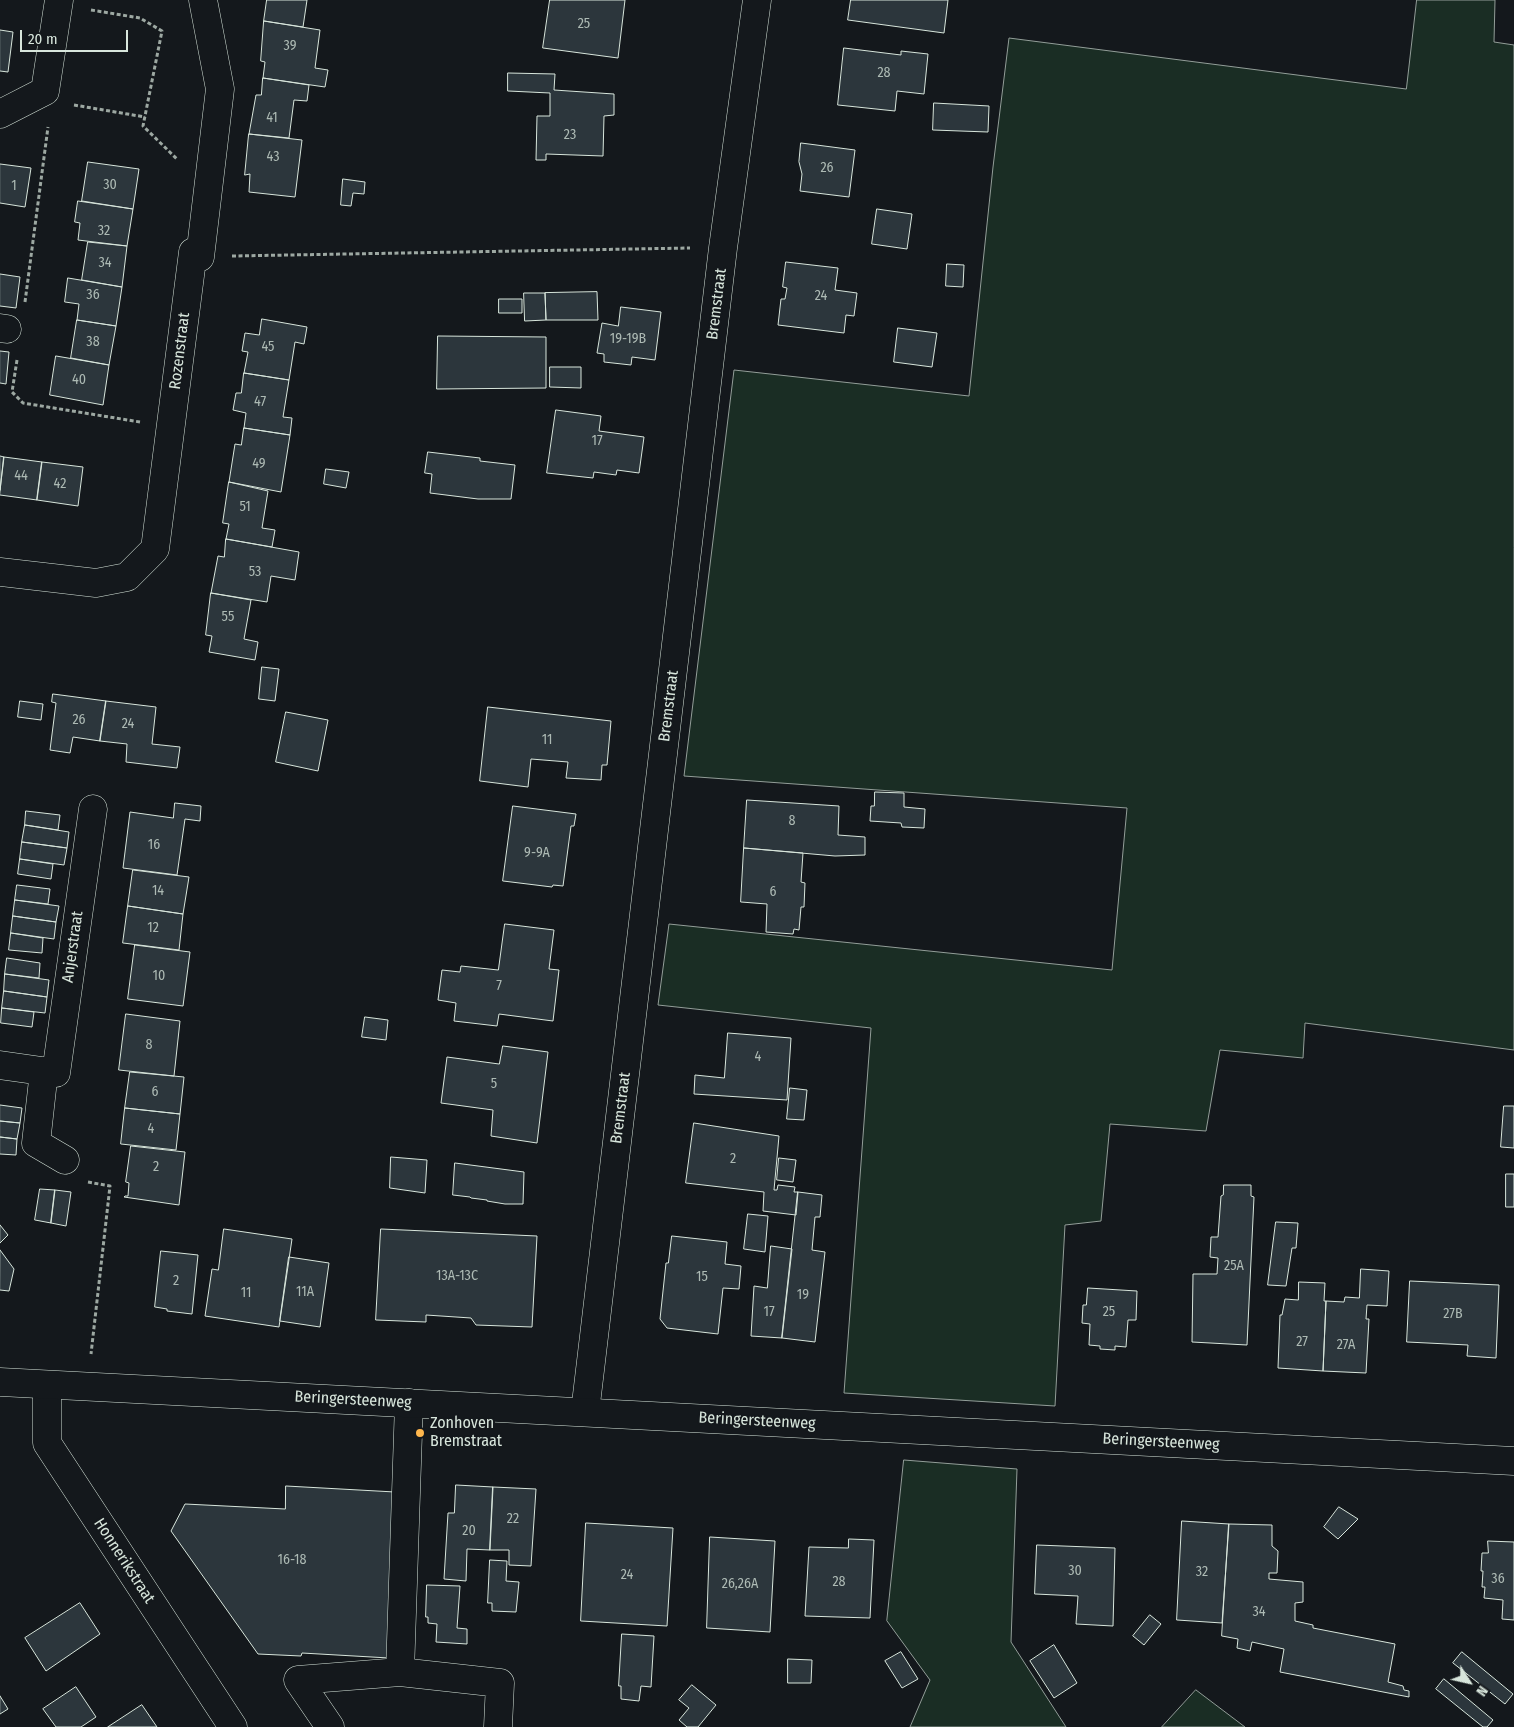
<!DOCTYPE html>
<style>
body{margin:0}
#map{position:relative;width:1514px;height:1727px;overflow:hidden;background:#14181c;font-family:"Fira Sans Condensed",sans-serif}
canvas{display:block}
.north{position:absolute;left:1444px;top:1657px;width:50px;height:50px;-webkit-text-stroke:4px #14181c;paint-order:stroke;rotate:125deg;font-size:14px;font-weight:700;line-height:20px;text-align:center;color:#d8e6dc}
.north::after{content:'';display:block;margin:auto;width:18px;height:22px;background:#d8e6dc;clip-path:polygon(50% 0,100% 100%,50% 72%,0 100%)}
.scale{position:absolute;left:20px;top:30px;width:108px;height:22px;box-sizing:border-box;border:2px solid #d8e6dc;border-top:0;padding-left:6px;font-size:15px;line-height:18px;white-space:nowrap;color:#d8e6dc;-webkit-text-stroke:4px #14181c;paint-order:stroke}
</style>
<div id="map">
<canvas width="1514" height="1727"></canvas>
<div class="north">N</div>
<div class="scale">20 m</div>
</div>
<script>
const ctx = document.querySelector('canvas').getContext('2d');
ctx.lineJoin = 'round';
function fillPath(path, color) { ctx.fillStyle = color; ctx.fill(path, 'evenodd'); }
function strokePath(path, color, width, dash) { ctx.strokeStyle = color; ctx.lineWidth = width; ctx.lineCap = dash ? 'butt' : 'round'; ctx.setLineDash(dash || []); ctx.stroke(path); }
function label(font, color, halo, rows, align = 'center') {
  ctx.font = font + ' "Fira Sans Condensed",sans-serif'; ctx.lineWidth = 4; ctx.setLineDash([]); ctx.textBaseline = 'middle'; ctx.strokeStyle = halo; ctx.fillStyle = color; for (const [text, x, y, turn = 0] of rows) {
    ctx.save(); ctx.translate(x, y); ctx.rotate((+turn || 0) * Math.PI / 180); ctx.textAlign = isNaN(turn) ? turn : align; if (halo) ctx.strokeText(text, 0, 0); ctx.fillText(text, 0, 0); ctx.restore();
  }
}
const green = new Path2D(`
 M1417,0H1495L1494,42L1514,45V1050L1305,1023L1303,1058L1220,1050L1206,1131L1110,1124L1101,1221L1065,1225L1055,1406L844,1393L871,1028L658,1005L669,924L1112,970L1127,808L684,776L734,370L969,396L993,167L1009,38L1406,89Z
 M904,1460L1017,1469L1011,1642L1066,1727H910L930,1680L887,1621Z
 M1196,1690L1245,1727H1162Z`);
fillPath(green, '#1a2d24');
strokePath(green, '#939e99', 1);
const building = new Path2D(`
 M267,0H307L303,27L264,21Z
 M550,0H625L618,58L543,48Z
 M851,0H948L944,33L848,20Z
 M264,21L320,30L315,68L328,70L325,87L263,78L265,62L261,61Z
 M0,30L13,32L8,72L0,71Z
 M844,48L901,55V51L928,54L924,94L897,91L895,111L838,105Z
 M508,73L555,74L554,90L614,94V115L604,116L603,156L546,154V160H536L537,116H550V93L508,91Z
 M263,78L309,85L307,101L294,100L289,138L249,134L256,95H261Z
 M934,103L989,106L988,132L933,130Z
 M249,134L302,140L295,197L249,192L250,174L245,175Z
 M801,143L855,150L849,197L800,191L802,174L799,162Z
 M88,162L139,169L133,209L82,201Z
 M0,164L31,168L25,207L0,203Z
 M343,179L365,182L364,194L353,193L351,206L341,205Z
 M78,201L133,209L127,246L78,240L80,223L75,222Z
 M877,209L912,214L907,249L872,244Z
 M88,242L127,246L122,287L82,280Z
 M786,262L838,268L835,290L857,293L854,316L846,315L844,333L778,325L781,299H785L787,288L783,287Z
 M947,264L964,265L963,287L946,286Z
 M0,274L20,277L16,308L0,306Z
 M68,278L122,287L116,326L77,320L79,304L65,302Z
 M597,292L598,320H546L545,293Z
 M524,293H545L546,320L525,321Z
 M499,299H522V313H499Z
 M621,307L661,312L655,360L632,357L631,365L604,362V354L597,353L602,323L618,326Z
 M262,319L307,327L304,344L295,342L289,380L244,373L248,352L242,351L245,333L259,335Z
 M77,320L116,326L109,365L71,358Z
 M898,328L937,333L932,367L894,362Z
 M438,336L546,337V388L437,389Z
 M0,351L9,352L6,384L0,383Z
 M56,356L109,365L103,405L50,395Z
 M550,367H581V388L550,387Z
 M244,373L289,380L283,417L292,418L290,435L244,428L246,413L233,410L236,393H241Z
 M556,410L601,416L599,431L644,437L639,473L617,470L616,475L594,472L593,478L547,473Z
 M244,428L290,435L281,492L229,482L235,444L241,445Z
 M428,452L480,458V461L515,465L511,499H478L430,493L432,474L425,473Z
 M0,456L4,457L0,490Z
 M4,457L42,462L37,500L0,495Z
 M42,462L83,467L78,506L37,500Z
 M326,469L349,472L346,488L324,484Z
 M229,482L268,491L262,528L275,530L272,547L226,539L229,524L223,523Z
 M226,539L299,552L295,580L271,576L267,602L211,593L218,556L224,557Z
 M211,593L251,600L244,639L258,642L255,660L209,652L212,636L206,635Z
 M262,667L279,669L275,701L259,699Z
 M53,694L106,701L100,741L73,737L70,753L50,750L56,703L52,702Z
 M20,701L43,704L41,720L18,717Z
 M106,701L156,707L152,744L180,747L177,768L126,762L127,744L100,741Z
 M488,707L611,721L607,765H602L601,780L566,778L568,762L531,759L528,787L480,781Z
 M286,712L328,720L318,771L276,762Z
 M875,792L904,793V807L925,809L924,828L902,827L901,823L870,821L871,806H874Z
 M747,800L839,806L838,835L865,837V855L835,856L744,848Z
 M175,803L201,806L200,821L185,819L177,875L123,868L130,812L173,818Z
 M513,806L576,814L574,826H571L563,886L553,885L552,887L503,881Z
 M26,811L60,815L58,830L25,825Z
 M25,825L69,832L67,848L22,842Z
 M22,842L67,848L64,865L20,859Z
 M744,848L803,853L801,882L805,883L804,907H801L799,930L794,929L793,934L766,932L767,904L741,902Z
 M20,859L53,864L51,879L18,874Z
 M133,870L189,877L183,914L128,906Z
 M17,885L50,889L48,904L15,900Z
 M15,900L59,906L56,922L13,916Z
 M128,906L183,914L179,950L123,943Z
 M13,916L56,922L54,939L11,933Z
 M505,924L554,930L549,969L559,970L553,1021L499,1014L497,1026L454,1021L456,1003L438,1000L442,970L460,972L461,966L498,970Z
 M11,933L43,938L42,953L9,950Z
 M135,945L190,952L183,1006L128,999Z
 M7,958L40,963L39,978L5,974Z
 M5,974L49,980L47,997L4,991Z
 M4,991L47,997L45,1013L2,1008Z
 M2,1008L34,1012L32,1027L1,1023Z
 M126,1014L180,1021L174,1076L119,1070Z
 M365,1017L388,1020L386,1040L362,1037Z
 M728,1033L791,1038L787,1100L694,1094L695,1075L724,1078Z
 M503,1046L548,1052L537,1143L491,1136L493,1110L441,1103L447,1057L499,1064Z
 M130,1072L184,1077L180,1114L125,1108Z
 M790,1088L807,1090L804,1120L787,1119Z
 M0,1105L22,1108L20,1123L0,1121Z
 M1504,1106H1514V1148L1501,1147Z
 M125,1108L180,1114L176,1150L121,1144Z
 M0,1121L20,1123L17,1139L0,1137Z
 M694,1123L779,1136L774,1190H777L778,1185L795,1187L794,1192H798L796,1215L763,1211L764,1192L686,1183Z
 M0,1137L17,1139L16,1155L0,1154Z
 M131,1146L185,1152L179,1205L124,1197L125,1196H128L129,1183L126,1182Z
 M391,1157L427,1160L425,1193L390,1188Z
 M779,1158L796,1160L793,1182L777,1180Z
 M455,1163L524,1172L523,1204H505L487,1201V1200L471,1198L470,1197L453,1195Z
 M1506,1174H1514V1207H1506Z
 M1224,1185H1251V1196L1254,1197L1247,1345L1192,1342L1193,1274H1217L1218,1258L1210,1257L1211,1237H1218L1221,1196L1223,1195Z
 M40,1189L55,1190L51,1223L35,1220Z
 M55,1190L71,1192L66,1226L51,1223Z
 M798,1192L822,1195L820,1217H815L812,1250L825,1252L815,1342L782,1338Z
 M748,1214L768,1216L765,1252L744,1249Z
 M1276,1222L1298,1223L1296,1248H1292L1286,1286L1268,1285Z
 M0,1225L8,1235L0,1243Z
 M224,1229L292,1239L279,1327L205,1316L212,1269L218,1270Z
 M381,1229L537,1236L532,1327L476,1325L471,1318L426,1315V1322L376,1320Z
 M672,1236L727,1242L725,1264L741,1266L739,1289L723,1288L718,1334L667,1328L660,1319L666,1263H668Z
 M771,1246L792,1249L782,1338L751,1336L754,1286L767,1288Z
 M0,1250L14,1269L9,1291L0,1290Z
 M161,1251L198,1255L192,1314L167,1311V1309L155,1307Z
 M289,1257L329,1263L320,1327L280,1321Z
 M1361,1269L1389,1271L1387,1306L1367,1305L1366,1319H1369L1366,1373L1323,1371L1326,1301L1344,1302L1345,1297L1359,1298Z
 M1410,1281L1499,1285L1496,1358L1467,1356L1468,1345L1407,1342Z
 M1299,1282L1325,1283L1324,1301H1326L1323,1371L1278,1368L1280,1315H1282L1285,1299L1298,1300Z
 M1088,1288L1137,1291L1136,1320H1128L1126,1347L1115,1346V1350L1100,1349V1346L1089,1345L1090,1324L1082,1323L1083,1305H1086Z
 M456,1485L493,1487L490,1550L467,1549L466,1581L444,1579L448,1513H454Z
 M286,1486L395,1492L389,1658L302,1653L301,1656L258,1654L171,1531L185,1504L285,1509Z
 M493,1487L536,1489L531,1566L509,1565V1550H490Z
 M1339,1507L1358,1519L1338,1539L1324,1527Z
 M1182,1521L1229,1524L1222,1623L1177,1620Z
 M586,1523L673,1528L667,1626L581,1621Z
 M1229,1524L1272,1525V1546L1278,1551L1277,1573H1269V1579L1303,1582V1602L1295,1603V1621L1313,1625V1628L1395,1644L1388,1682L1403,1686L1404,1690L1409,1691V1697L1280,1672L1284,1649L1252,1642L1250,1651L1237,1648L1238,1639L1222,1636Z
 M710,1537L775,1541L770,1632L707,1628Z
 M849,1539L874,1540L870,1618L805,1616L809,1547L848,1548Z
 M1488,1541L1514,1542V1620L1502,1619L1503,1600L1484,1598L1485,1587H1482L1483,1571H1481L1482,1553H1488Z
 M1037,1545L1115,1548L1113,1626L1076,1624L1078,1596L1035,1594Z
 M490,1560L507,1561L506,1581L519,1582L516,1612L492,1611V1603H488Z
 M427,1585L460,1586L457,1628L467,1629V1644L436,1642L437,1624L428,1623V1617H426Z
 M80,1603L100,1634L46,1671L25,1638Z
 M1150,1615L1161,1624L1144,1645L1133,1636Z
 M622,1634L654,1636L651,1687L641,1686L639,1701L621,1699V1686H619Z
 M1054,1645L1077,1683L1054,1698L1030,1661Z
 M901,1652L918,1679L902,1688L885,1661Z
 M1462,1652L1513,1694L1505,1704L1453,1663Z
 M788,1659L812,1660L811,1683H788Z
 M1444,1679L1493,1720L1487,1727H1483L1436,1689Z
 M692,1685L716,1705L698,1727H687L679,1720L689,1708L679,1700Z
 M76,1687L96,1717L81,1727H56L43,1709Z
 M0,1696L8,1709L0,1714Z
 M142,1705L157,1727H108Z`);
fillPath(building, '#2c363c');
strokePath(building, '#d8e6dc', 1);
const minor = new Path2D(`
 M0,114L45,91L59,0
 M0,328L7,329
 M0,572L96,583L127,577L155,549L193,252L200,257L220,89L203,0
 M0,1065L56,1073L93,809
 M44,1071L36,1143L65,1160
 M47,1385V1443L233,1727
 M585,1412L723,248L757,0
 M400,1672L409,1403
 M330,1727L298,1680L400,1672L500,1683L498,1727`);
const major = new Path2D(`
 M0,1382L1514,1461`);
strokePath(minor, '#d8e6dc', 29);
strokePath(major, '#d8e6dc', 29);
strokePath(new Path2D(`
 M91,10L140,18L162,31L143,126L178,160
 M74,105L145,117
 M232,256L690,248
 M25,302L48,127
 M17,360L12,392L23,403L140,422
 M88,1182L110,1186L91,1354`), '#9da8a2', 3, [4, 2.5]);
strokePath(minor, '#14181c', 28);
strokePath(major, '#14181c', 28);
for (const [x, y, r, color] of [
 [420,1433,5,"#ffb74d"]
]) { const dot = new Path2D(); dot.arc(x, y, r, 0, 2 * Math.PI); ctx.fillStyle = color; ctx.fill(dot); strokePath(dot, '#14181c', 2); }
label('14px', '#adbab4', null, [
 ["25",584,24],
 ["39",290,46],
 ["28",884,73],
 ["41",272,118],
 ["23",570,135],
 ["43",273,157],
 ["26",827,168],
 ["30",110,185],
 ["1",14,186],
 ["32",104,231],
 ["34",105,263],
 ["36",93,295],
 ["24",821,296],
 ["19-19B",628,339],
 ["38",93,342],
 ["45",268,347],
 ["40",79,380],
 ["47",260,402],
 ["17",597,441],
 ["49",259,464],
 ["44",21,476],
 ["42",60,484],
 ["51",245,507],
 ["53",255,572],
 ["55",228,617],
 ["26",79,720],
 ["24",128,724],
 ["11",547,740],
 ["8",792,821],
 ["16",154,845],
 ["9-9A",537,853],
 ["14",158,891],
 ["6",773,892],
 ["12",153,928],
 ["10",159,976],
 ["7",499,986],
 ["8",149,1045],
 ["4",758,1057],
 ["5",494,1084],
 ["6",155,1092],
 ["4",151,1129],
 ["2",733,1159],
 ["2",156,1167],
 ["25A",1234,1266],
 ["13A-13C",457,1276],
 ["15",702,1277],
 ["2",176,1281],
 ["11A",305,1292],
 ["11",246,1293],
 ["19",803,1295],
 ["17",769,1312],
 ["25",1109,1312],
 ["27B",1453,1314],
 ["27",1302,1342],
 ["27A",1346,1345],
 ["22",513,1519],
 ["20",469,1531],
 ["16-18",292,1560],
 ["30",1075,1571],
 ["32",1202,1572],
 ["24",627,1575],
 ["36",1498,1579],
 ["28",839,1582],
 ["26,26A",740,1584],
 ["34",1259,1612]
]);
label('16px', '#d8e6dc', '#14181c', [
 ["Bremstraat",717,304,-83],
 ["Rozenstraat",180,351,-83],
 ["Bremstraat",669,706,-83],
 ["Anjerstraat",73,947,-82],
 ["Bremstraat",621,1108,-83],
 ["Beringersteenweg",353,1400,3],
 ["Beringersteenweg",757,1421,3],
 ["Beringersteenweg",1161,1442,3],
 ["Honnerikstraat",124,1561,57]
]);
label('16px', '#d8e6dc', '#14181c', [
 ["Zonhoven",430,1424],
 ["Bremstraat",430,1442]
], 'left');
</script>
